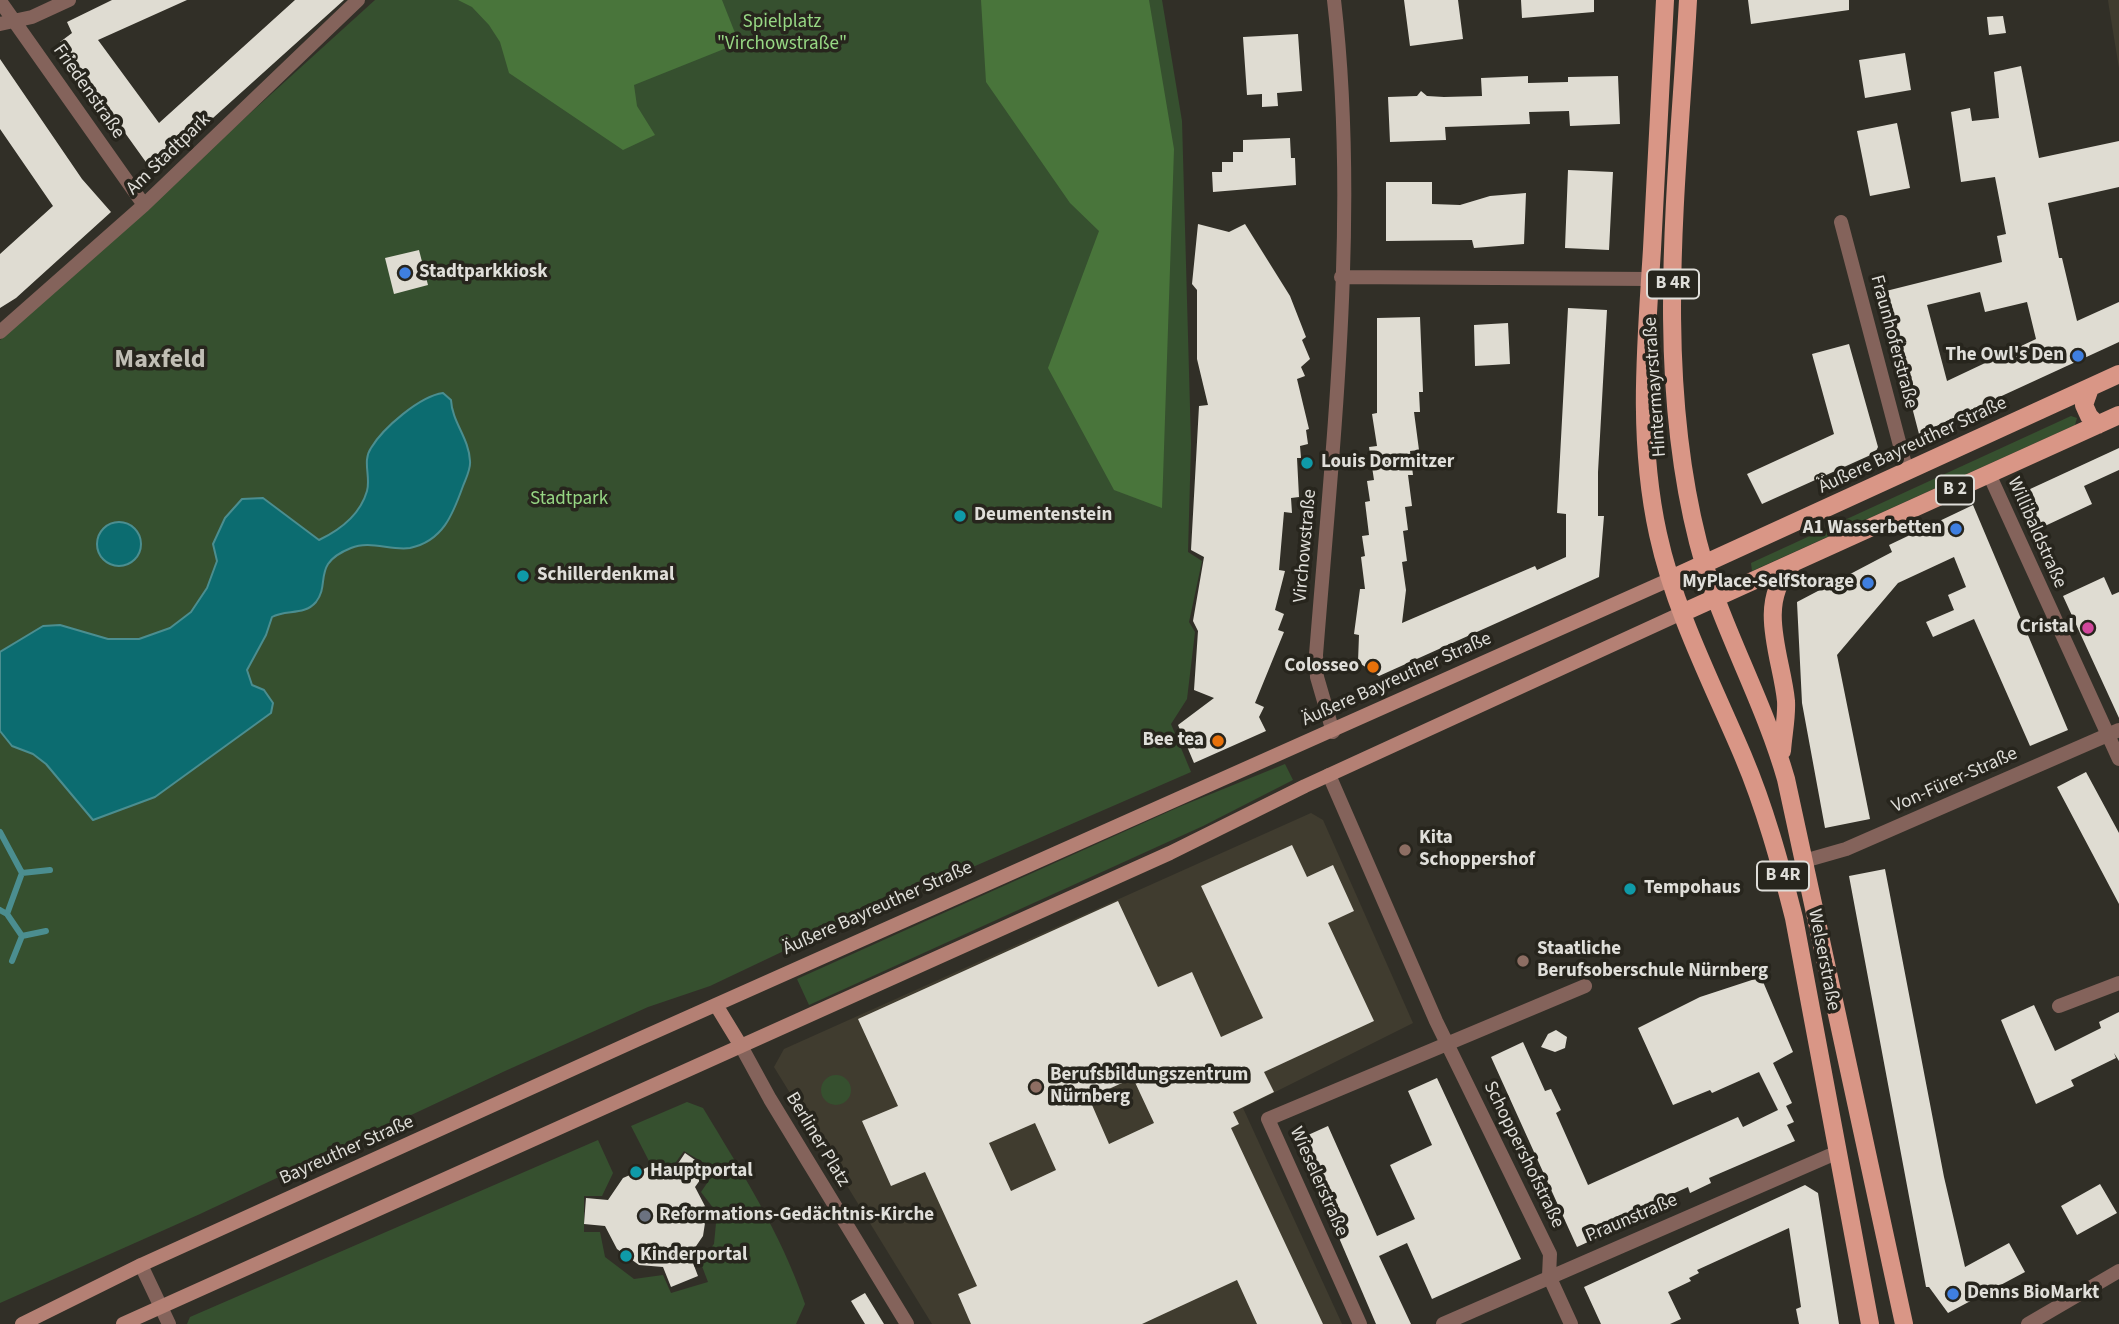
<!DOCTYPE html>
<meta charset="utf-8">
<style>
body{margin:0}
canvas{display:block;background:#312f27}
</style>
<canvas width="2119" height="1324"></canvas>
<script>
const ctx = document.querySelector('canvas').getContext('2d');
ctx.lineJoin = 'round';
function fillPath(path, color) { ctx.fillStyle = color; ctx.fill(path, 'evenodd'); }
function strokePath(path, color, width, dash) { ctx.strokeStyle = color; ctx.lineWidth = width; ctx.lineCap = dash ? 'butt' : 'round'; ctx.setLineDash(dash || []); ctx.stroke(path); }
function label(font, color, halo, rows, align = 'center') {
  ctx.font = font + ' "Source Sans 3",sans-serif'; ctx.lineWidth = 7; ctx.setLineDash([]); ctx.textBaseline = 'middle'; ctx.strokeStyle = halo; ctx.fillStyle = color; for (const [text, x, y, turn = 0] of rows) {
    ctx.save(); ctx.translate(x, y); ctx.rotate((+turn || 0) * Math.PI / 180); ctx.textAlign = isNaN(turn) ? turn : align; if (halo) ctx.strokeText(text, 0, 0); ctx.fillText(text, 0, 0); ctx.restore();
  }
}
fillPath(new Path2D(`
 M2108,0H2119V68L2109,7Z
 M1311,813L1323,820L1413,1023L1243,1108L1342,1324H932L774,1067L784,1049Z`), '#403c2f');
fillPath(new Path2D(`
 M375,0H1162L1182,121L1191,444L1188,552L1202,561L1189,622L1195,632L1187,699L1171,724L1191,772L828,930L710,986L648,1007L505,1071L200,1214L0,1303V340Z
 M2071,416L2077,418L2075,425L1752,571L1751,563Z
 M1285,764L1293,780L1203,826L809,1005L797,979L1179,807Z
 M821 1090a15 15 0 1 1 30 0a15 15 0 1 1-30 0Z
 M687,1102L703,1108C741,1171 781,1233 805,1304L796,1324H187L190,1317L598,1140L613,1173L602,1196H584V1232H600L605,1257L634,1279L663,1275L671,1293L708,1282L700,1261L714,1244L717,1213L701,1192L716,1170L684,1151L673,1166L650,1163L631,1126Z`), '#36502f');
fillPath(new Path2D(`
 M458,0H722L739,43L634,85L637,106L655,135L623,150L509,73L500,42L489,25L472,7Z
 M981,0H1149L1174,149L1162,508L1114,490L1048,368L1099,231L1070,203L986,82Z`), '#49753b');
const water = new Path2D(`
 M443,393L451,400C452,422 469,438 470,461C471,469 466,478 463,486C453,514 443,541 410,548C391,551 370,540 351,548C311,564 331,583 316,602C304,616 286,609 272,617L266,635L247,670L252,685L264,690L273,703L271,713L155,797L93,820L46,764L33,754L12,746L0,731V652L43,626L60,625L108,639H139L170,628L191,612L207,588L217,561L213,544L225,518L242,499L263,498L319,540C340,530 360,515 367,491C371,477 362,461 371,448C383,428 420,396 443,393Z
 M97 544a22 22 0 1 1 44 0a22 22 0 1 1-44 0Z`);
fillPath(water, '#0c6c70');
strokePath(water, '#4b8e90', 2);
strokePath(new Path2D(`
 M0,832L22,873L7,914
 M22,873L50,870
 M0,910L7,914L22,936
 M22,936L46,931
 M12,961L22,936`), '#4b8e90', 6);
fillPath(new Path2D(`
 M112,0H187L98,40L159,123L295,0H344L153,172L60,42L72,33L67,22Z
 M1404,0H1458L1463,39L1410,46Z
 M1521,0H1594V12L1522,18Z
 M1748,0H1849V10L1751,24Z
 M2003,16L2006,33L1989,35L1987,17Z
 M1298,34L1302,91L1277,93L1278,106L1262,107V94L1247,95L1243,37Z
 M1905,53L1911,90L1865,98L1859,60Z
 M0,59L82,179L111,212L16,298L0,308V254L53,206L0,129Z
 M2021,66L2039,158L2119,141V187L2048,203L2059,258H2062L2077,321L2119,302V342L1919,434L1882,292L2002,262L1997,236L2006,234L1995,177L1961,182L1951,112L1970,108L1972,121L1999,118L1994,72ZM1980,292L1985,312L2027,302L2036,339L1947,381L1927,305Z
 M1528,76V83L1568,82V77L1618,76L1620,124L1570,126L1569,111L1529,112L1530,124L1445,127L1446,140L1390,142L1388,97L1417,96L1421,91L1427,96L1444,97L1482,96L1481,78Z
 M1897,123L1910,188L1870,196L1857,131Z
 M1290,138L1291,158H1295L1296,185L1213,192L1212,172H1222V162H1233V152H1243V140Z
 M1568,170L1613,172L1609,250L1565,248Z
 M1386,182H1432V204L1460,205L1490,196L1526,193L1524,244L1474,248L1472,240L1386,241Z
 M1198,224L1229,232L1245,224L1290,296L1306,337L1302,340L1310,359L1301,367L1305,376L1297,379L1309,429L1306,430L1308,444L1300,446L1301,458H1297L1299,497L1291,498L1292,513L1284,512L1279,570L1285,571L1275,610L1284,614L1278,630L1284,632L1255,703L1264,707L1259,717L1266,731L1194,763L1178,725L1214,698L1194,690L1198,631L1193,621L1204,557L1191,550L1199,406L1208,405L1197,359V290L1192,284Z
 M419,250L428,285L394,294L385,258Z
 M1568,308L1607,310L1598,472V516H1604L1599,577L1379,676L1358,662L1359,635L1354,634L1360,589H1365L1361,557L1365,556L1362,536L1369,535L1365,502L1370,501L1367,481L1374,480L1369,447L1377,446L1372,414L1377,413V318L1420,317L1423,392H1419L1420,412H1414L1419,450L1410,451L1413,475H1408L1412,506L1405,507L1408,530L1403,531L1407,561L1402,562L1406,590L1402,623L1535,566L1537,570L1566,557V514L1557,513Z
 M1508,323L1510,364L1475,366L1474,325Z
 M1849,344L1878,447L1875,453L1762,504L1747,474L1834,434L1812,354Z
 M2119,448V470L2084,486L2092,504L2032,532L2015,496Z
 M1973,505L2068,730L2030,746L1974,619L1933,637L1926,622L1954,610L1948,595L1966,587L1954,557L1898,583L1837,655L1870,819L1825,828L1802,703L1797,602L1892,552L1889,545Z
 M2104,577L2112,595L2119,592V718L2063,596Z
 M2086,772L2119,833V904L2057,787Z
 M1292,845L1307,877L1333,865L1354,911L1328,923L1374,1021L1264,1072L1274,1092L1233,1112L1239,1124L1231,1128L1323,1324H1257L1237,1280L1142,1324H971L958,1294L977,1286L925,1172L891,1186L862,1121L898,1106L858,1019L1118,901L1158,987L1192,972L1221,1037L1263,1018L1201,886ZM1133,1078L1154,1123L1109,1144L1089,1098ZM1035,1123L1056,1170L1011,1191L989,1143Z
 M1885,869L1944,1177L1965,1267L2009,1243L2025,1272L1948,1313L1929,1287H1926L1849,876Z
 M1761,977L1793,1052L1773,1063L1792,1103L1786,1106L1794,1122L1787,1125L1795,1141L1709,1178L1711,1183L1690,1193L1688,1187L1606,1224L1610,1232L1577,1247L1491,1057L1523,1042L1545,1091L1551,1089L1561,1110L1556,1113L1588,1185L1738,1117L1743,1127L1778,1110L1759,1072L1712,1093L1710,1090L1673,1105L1638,1028L1700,997Z
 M2034,1005L2055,1051L2101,1028L2099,1022L2119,1012V1061L2114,1053L2116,1058L2071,1080L2074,1086L2036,1104L2001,1020Z
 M1556,1030L1567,1037L1565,1048L1555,1052L1541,1047L1548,1034Z
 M1437,1078L1521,1259L1432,1299L1407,1243L1379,1256L1411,1324H1376L1297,1140L1328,1126L1377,1236L1415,1219L1390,1165L1432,1145L1408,1091Z
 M685,1153L708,1169L695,1187L707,1210L703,1236L690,1255L698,1276L671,1287L663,1267L639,1265L617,1249L605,1226L584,1224L586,1198L608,1200L623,1178L648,1167L673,1171Z
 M2100,1184L2117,1213L2077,1235L2061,1206Z
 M1805,1185L1818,1193L1839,1324H1799L1796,1309L1801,1307L1789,1228L1697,1270L1699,1273L1689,1278L1691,1281L1668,1292L1681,1319L1670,1324H1601L1584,1287Z
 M865,1293L884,1324H865L851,1301Z`), '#dfdcd2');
strokePath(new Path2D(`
 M0,1L144,205
 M0,24L32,17L69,0
 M1841,222L1907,472
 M1341,277L1650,279
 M0,332L144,205L358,0
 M1989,474L2119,759
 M1333,732L1317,677L1316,655C1333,440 1359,214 1334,0
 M1329,775L1436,1021L1550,1254L1549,1276L1571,1324
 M1804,861L1846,849L2119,730
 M2059,1006L2119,983
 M741,1046L770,1099L907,1324
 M141,1265L169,1324
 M1360,1324L1268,1119L1585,986
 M1443,1324L1838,1152
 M2028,1324L2119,1271`), '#84635b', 14);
strokePath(new Path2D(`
 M716,1005L741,1046
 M22,1324L141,1265L639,1039L1671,579
 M123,1324L1170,853L1305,786L1682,613`), '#b48074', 14);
strokePath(new Path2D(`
 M1665,0C1661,83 1657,166 1652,249C1646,345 1637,438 1658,534C1675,612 1712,683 1743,756C1765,808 1780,863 1794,918L1870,1324
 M1688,0C1678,180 1653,365 1698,542C1719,624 1763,698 1786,779L1904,1324
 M2090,388L2084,405L2089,416L2098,425
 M1671,579L2119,374
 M1682,613L2119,415
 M1782,751C1783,735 1787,717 1786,701C1782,658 1756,605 1790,568`), '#d99686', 18);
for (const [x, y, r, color] of [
 [405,273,7,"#3f7fe0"],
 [2078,356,7,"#3f7fe0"],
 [1307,463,7,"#0f9aa8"],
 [960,516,7,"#0f9aa8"],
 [1956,529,7,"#3f7fe0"],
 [523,576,7,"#0f9aa8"],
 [1868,583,7,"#3f7fe0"],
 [2088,628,7,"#d1479c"],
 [1373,667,7,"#e8710a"],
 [1218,741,7,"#e8710a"],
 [1405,850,7,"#8d6e63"],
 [1630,889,7,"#0f9aa8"],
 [1523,961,7,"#8d6e63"],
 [1036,1087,7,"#8d6e63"],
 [636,1172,7,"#0f9aa8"],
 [645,1216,7,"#6b7280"],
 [626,1256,7,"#0f9aa8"],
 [1953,1294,7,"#3f7fe0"]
]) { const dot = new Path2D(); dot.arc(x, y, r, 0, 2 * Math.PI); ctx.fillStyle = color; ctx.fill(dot); strokePath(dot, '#27251d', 2.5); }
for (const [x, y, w] of [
 [1673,284,52],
 [1955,490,38],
 [1783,876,52]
]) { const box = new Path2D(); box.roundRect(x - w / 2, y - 14.5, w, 29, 5); ctx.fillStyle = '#27251d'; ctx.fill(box); strokePath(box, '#dfded9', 2); }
label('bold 18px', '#dfded9', null, [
 ["B 4R",1673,284],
 ["B 2",1955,490],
 ["B 4R",1783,876]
]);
label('19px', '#97d784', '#27251d', [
 ["Spielplatz",782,23],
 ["\"Virchowstraße\"",782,45],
 ["Stadtpark",569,500]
]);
label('19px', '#dfded9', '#27251d', [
 ["Friedenstraße",88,92,55],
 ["Am Stadtpark",169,155,-44],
 ["Fraunhoferstraße",1893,342,75],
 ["Hintermayrstraße",1656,387,-94],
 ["Äußere Bayreuther Straße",1913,446,-25],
 ["Willibaldstraße",2036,533,66],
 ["Virchowstraße",1306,546,-85],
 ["Äußere Bayreuther Straße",1397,680,-24],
 ["Von-Fürer-Straße",1955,781,-24],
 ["Äußere Bayreuther Straße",878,909,-24],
 ["Welserstraße",1823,960,79],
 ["Berliner Platz",817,1140,59],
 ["Bayreuther Straße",347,1151,-24],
 ["Schoppershofstraße",1523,1155,64],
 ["Wieselerstraße",1318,1182,66],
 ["Praunstraße",1632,1219,-23]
]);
label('bold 19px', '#dfded9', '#27251d', [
 ["Stadtparkkiosk",419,273],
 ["The Owl's Den",2064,356,"right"],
 ["Louis Dormitzer",1321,463],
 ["Deumentenstein",974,516],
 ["A1 Wasserbetten",1942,529,"right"],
 ["Schillerdenkmal",537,576],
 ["MyPlace-SelfStorage",1854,583,"right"],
 ["Cristal",2074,628,"right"],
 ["Colosseo",1359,667,"right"],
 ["Bee tea",1204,741,"right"],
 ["Kita",1419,839],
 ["Schoppershof",1419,861],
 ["Tempohaus",1644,889],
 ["Staatliche",1537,950],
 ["Berufsoberschule Nürnberg",1537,972],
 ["Berufsbildungszentrum",1050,1076],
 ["Nürnberg",1050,1098],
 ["Hauptportal",650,1172],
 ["Reformations-Gedächtnis-Kirche",659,1216],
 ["Kinderportal",640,1256],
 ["Denns BioMarkt",1967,1294]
], 'left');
label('bold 26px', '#c1beb5', '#27251d', [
 ["Maxfeld",160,361]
]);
</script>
